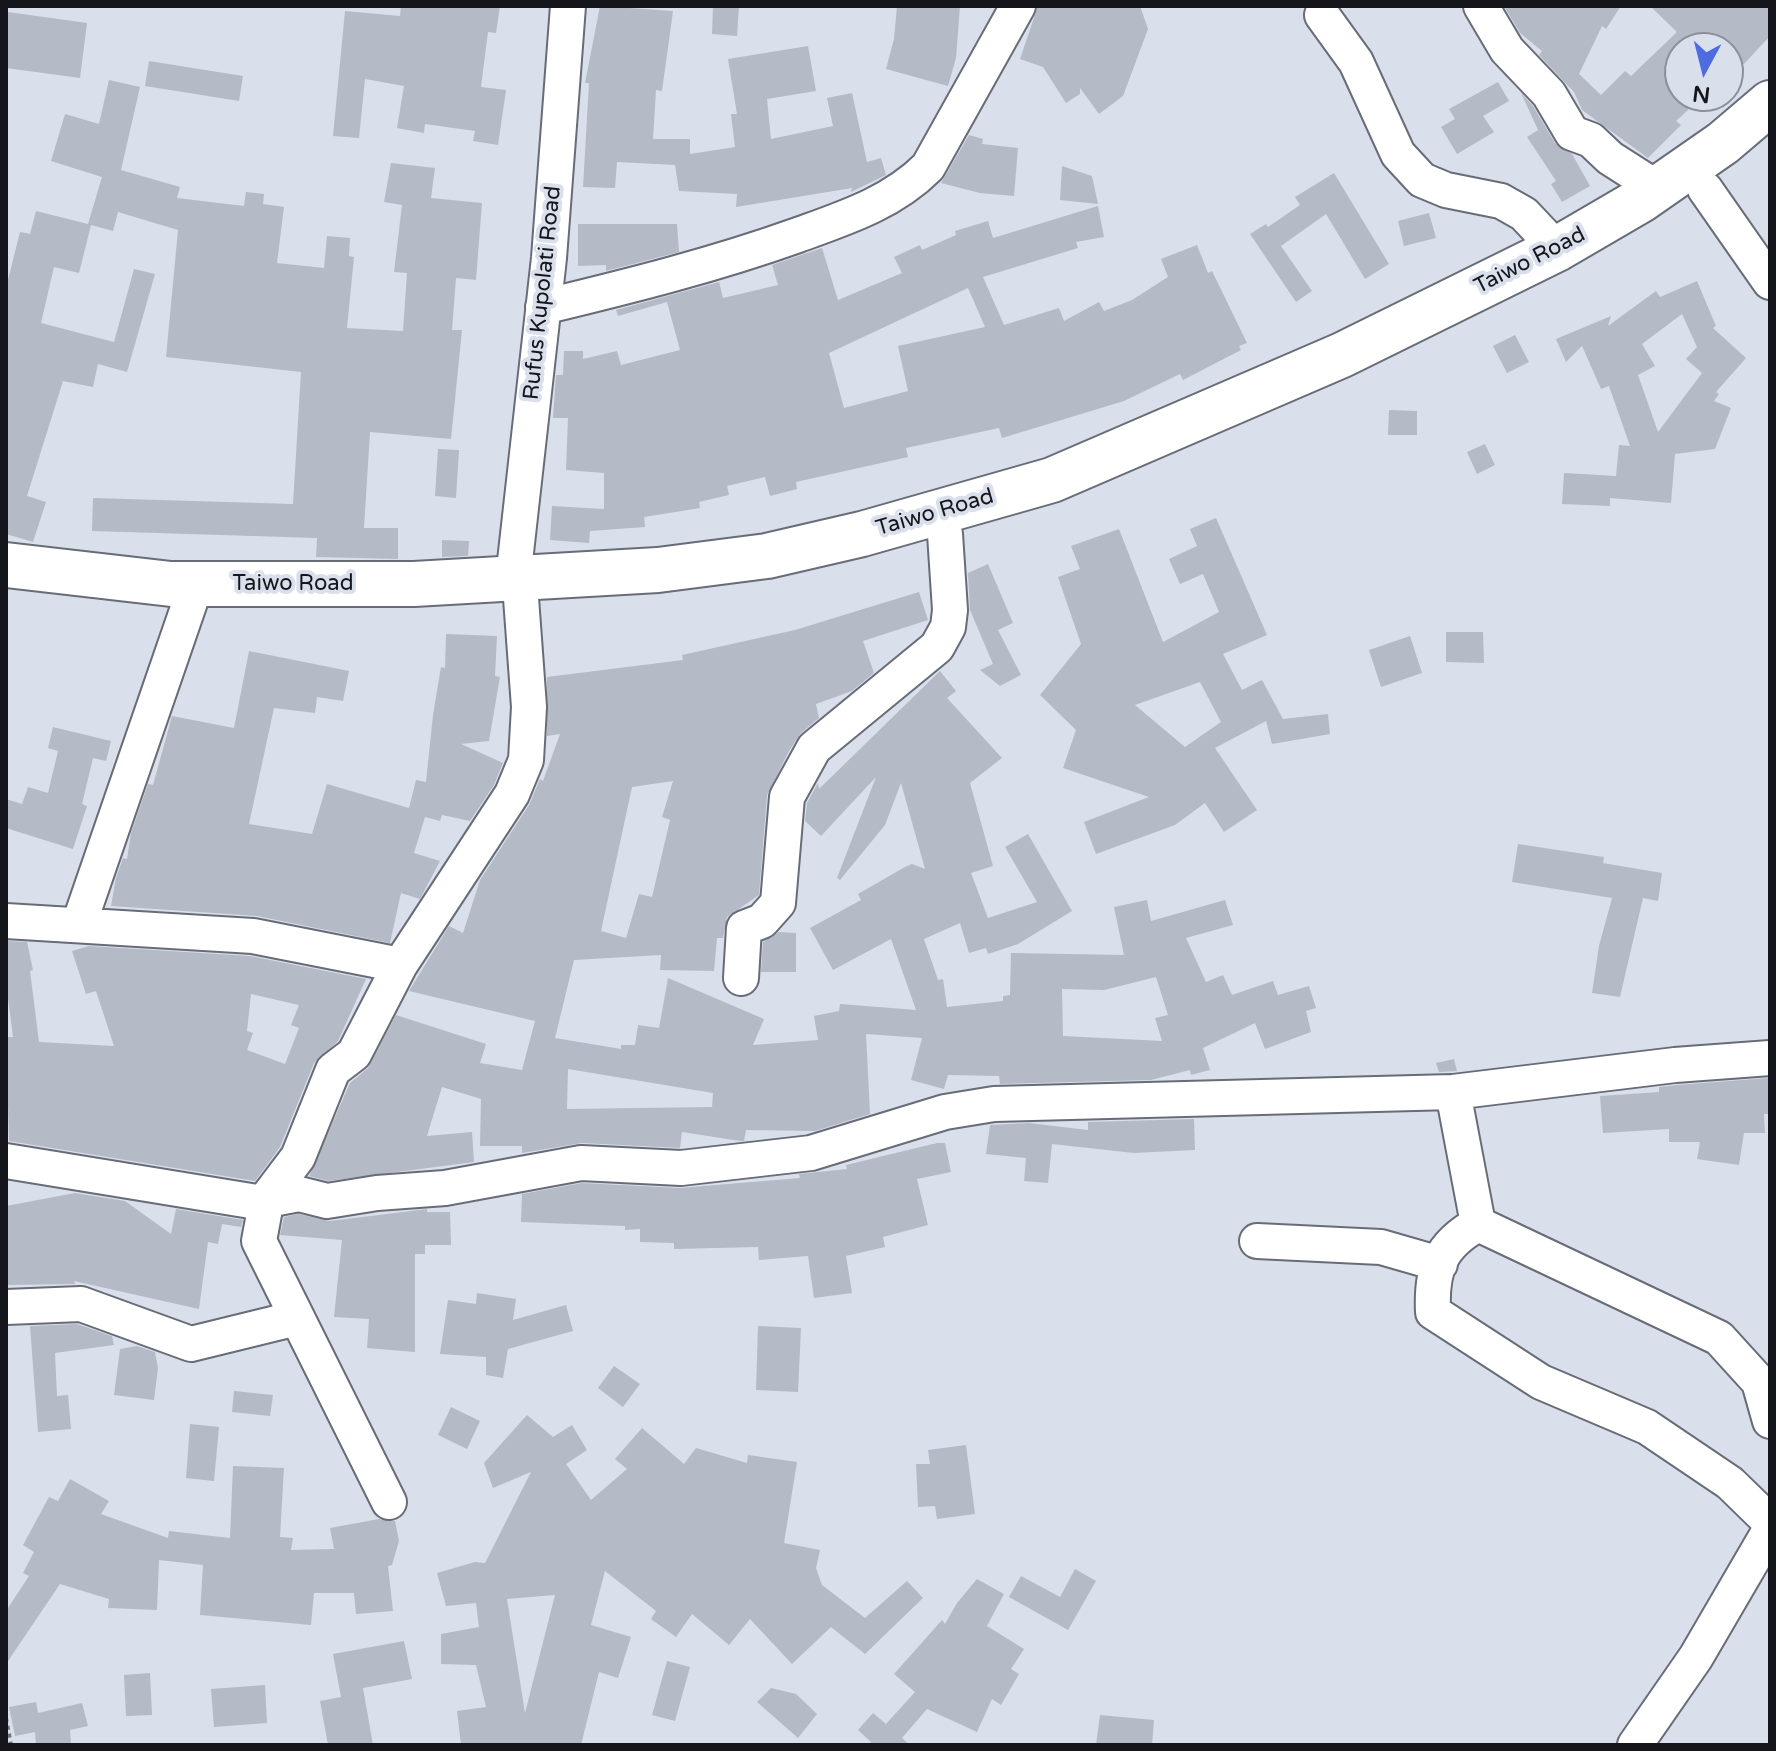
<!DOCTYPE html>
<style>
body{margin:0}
#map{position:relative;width:1776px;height:1751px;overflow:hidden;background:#dadfec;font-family:"Varela Round",sans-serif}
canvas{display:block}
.frame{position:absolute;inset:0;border:8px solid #15161b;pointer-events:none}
.north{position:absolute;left:1664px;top:32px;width:80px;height:80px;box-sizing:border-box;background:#dadfec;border:2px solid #8b8f98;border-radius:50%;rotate:187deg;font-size:22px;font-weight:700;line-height:32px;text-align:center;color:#15161b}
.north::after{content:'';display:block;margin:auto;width:28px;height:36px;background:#4f6be0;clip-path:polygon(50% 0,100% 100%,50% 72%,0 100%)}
</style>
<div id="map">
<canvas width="1776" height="1751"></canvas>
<div class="frame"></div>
<div class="north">N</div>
</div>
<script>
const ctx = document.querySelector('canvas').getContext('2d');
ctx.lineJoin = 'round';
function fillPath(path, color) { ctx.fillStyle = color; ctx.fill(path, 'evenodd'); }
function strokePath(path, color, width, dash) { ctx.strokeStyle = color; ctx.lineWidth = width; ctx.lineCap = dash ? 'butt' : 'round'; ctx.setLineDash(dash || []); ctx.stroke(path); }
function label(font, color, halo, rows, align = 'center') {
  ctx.font = font + ' "Varela Round",sans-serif'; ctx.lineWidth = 8; ctx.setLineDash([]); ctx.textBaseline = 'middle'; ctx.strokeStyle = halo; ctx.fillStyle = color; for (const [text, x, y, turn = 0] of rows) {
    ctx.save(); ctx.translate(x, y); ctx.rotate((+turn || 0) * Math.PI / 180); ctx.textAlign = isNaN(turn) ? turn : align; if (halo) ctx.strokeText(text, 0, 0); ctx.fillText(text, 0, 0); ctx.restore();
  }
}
fillPath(new Path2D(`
 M401,6H500L496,33L488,32L481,87L506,90L498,145L473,141L475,131L425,124L424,133L397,128L404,86L365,79L359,138L333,136L345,11L400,16Z
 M600,6L673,11L662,91L656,90L653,139H690V154L735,147L731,114H737L728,59L808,46L816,91L767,99L771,139L833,126L827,98L852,93L867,162L881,158L886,175L851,192L852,188L736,207L737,194L679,191L675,165L617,162L615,188L583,187L589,83H585Z
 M713,6H739L737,36L712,34Z
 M897,6H960L956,58L948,86L886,69L894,39Z
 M1038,6H1140L1148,29L1123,96L1099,114L1080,88V94L1066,103L1043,67L1020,59Z
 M1504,6H1621L1606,29L1602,26L1579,74L1601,95L1625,71L1631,76L1677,32L1650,6H1770V36L1728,81V48H1680V96H1703L1676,121L1681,125L1648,158L1582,110L1574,92L1539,55L1542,51L1520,33Z
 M8,12L87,23L80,78L6,68Z
 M149,61L243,76L239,101L145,86Z
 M109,80L140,87L121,170L180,187L177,198L244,206L246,192L264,194L263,204L284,207L277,263L324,268L327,236L350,238L349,256L354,257L347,328L403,331L407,273L394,272L402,205L384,202L391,163L435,168L431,198L482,203L476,280L456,278L452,330H462L451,439L370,432L364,528H398V559L316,557L317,538L92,531L93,498L293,504L301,372L166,357L178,230L118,212L113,231L91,225L79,273L54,267L41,323L114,342L134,269L155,274L127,372L98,364L93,387L63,381L27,496L46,502L33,542L6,534V288L20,232L30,234L36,211L88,224L102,177L51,161L65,114L99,124Z
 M1498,82L1509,101L1483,116L1494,132L1457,154L1441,127L1455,119L1449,109Z
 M1521,93L1533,106L1555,143L1572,154L1590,186L1562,202L1551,184L1556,181L1527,137L1538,130Z
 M969,135L983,139L982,144L1018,148L1014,196L980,193L941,183Z
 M1062,166L1092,176L1098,204L1060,200Z
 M1334,173L1389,264L1365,279L1326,214L1281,246L1312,291L1296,302L1250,234L1266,224L1268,227L1300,205L1295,197Z
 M1098,206L1104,237L1076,242L1078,248L983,277L1004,325L1059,308L1064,321L1099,302L1104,311L1132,300L1168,277L1161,259L1197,245L1208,273L1212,271L1247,343L1239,346L1241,350L1183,380L1180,374L1124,401L1002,438L999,428L906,448L908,457L796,482L797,489L770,496L765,477L727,486L729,495L699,502L700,508L644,517L645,527L590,531L589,543L550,540L552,506L604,509V473L566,470L568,418H553L556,375H563L564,351H583V359L617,351L621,365L680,350L667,302L618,316L616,310L719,282L723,298L778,285L772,265L822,248L838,300L902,273L894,257L920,245L922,250L956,235L955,231L988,221L993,238ZM968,288L985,327L898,346L908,391L844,408L829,353Z
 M1429,213L1436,238L1404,246L1398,221Z
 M578,224H677L679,252L606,271V265L578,266Z
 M1697,281L1716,326L1713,328L1746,358L1716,392L1719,394L1714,401L1731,408L1715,449L1675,454L1671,503L1610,498V506L1562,504L1564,473L1616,476L1619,445L1630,446L1609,386L1601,389L1582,346L1566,362L1556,339L1611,316L1608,326L1656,291L1660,297ZM1682,314L1697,347L1686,359L1702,373L1658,432L1638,375L1655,366L1642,344Z
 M1515,335L1529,362L1507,373L1493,346Z
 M1389,410L1417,411V435H1388Z
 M1485,444L1495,465L1477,474L1467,452Z
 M438,449L459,450L456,498L435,496Z
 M1216,518L1267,635L1223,654L1242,690L1262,680L1283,719L1328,714L1330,734L1272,744L1266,721L1215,748L1257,810L1224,832L1205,803L1175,825L1096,854L1084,822L1149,797L1063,768L1076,730L1040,695L1081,644L1058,577L1080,569L1071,546L1119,529L1163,642L1219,612L1203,574L1180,584L1169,559L1197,546L1190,529ZM1200,682L1221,722L1185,747L1135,705Z
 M442,540L469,541L468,556L442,557Z
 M988,564L1013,623L998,630L1021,675L1000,686L980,670L993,664L970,610L968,573Z
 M919,592L928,620L863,641L874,673L852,691L816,704L819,718L801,733L789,751L767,795L759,895L727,917L723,938H717L714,971L660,970L661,955L574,960L555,1038L621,1049V1045H635L638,1025L659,1028L668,978L764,1019L753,1045L818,1040L814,1016L839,1011L840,1004L916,1010L891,939L833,970L810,928L861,900L858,894L905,867L912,864L925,869L901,783L885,825L840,880L837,878L876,777L821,836L805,821L807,803L818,783L819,789L940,671L956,691L947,698L1002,758L970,783L993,866L971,873L988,918L1037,902L1005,847L1028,834L1072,911L1018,944L988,954L986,948L969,953L960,923L924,939L938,980L943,979L947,1007L1003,1001V996L1010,995L1011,953L1124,955L1114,907L1147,900L1151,921L1225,900L1233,925L1186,938L1206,982L1223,975L1232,995L1273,981L1278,995L1309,986L1316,1008L1306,1011L1311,1032L1265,1049L1255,1023L1203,1048L1210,1070L1191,1075L1190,1070L1151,1080L1000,1084L999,1076L948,1075L944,1089L911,1080L922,1038L866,1034L870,1114L815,1131L746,1130L744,1141H740L682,1132L680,1148L582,1143L522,1153V1146H480L481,1099L442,1087L427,1136L472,1132L474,1162L328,1181L309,1176L350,1083L368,1068L396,1015L486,1044L480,1063L522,1070L535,1021L409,991L449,926L463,933L480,880L529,805L540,779L543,781L560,734L547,736V677L683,660L682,655L795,630ZM673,781L662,817L670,820L652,897L639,894L626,938L601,931L632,787ZM1156,977L1168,1015L1155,1018L1162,1041L1063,1036L1062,989L1104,990ZM568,1069L713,1093L712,1107L567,1109Z
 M1446,632H1483L1484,663L1446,662Z
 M446,634L497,636L495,676L500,677L489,741L461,744L503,763L494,785L470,821L442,815L440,821L425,817L414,853L440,861L420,899L401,893L390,943L257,916L111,906L116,878L123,858L127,859L131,833L148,784L153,785L172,716L234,728L249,651L349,671L343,701L317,697L315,713L274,708L249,824L312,834L327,784L409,808L416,780L426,782L433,715L441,667L445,668Z
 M1410,636L1422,673L1381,687L1369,650Z
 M53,727L111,741L106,761L93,758L82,804L87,806L73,849L6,828V799L22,804L28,787L48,793L58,751L48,748Z
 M1518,844L1604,857L1603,863L1662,873L1658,901L1643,898L1620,997L1592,993L1599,946L1612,898L1512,882Z
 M779,932L796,933V972H761L763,942Z
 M6,941L27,942L33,970L30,971L39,1042L114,1046L96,991L86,994L72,951L89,946L250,956L366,979L338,1041L314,1063L280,1147L255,1181L9,1141L6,1037H13L6,983ZM251,994L299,1005L291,1025L299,1028L285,1064L247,1050L253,1033L247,1031Z
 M1454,1059L1457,1071L1439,1072L1436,1063Z
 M1768,1078L1769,1114H1764L1765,1133H1744L1739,1165L1697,1159L1700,1142H1669V1129L1603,1133L1600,1096L1659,1092V1087L1677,1085Z
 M1194,1119L1195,1150L1134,1153L1052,1144L1048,1183L1024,1181L1026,1158L986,1154L990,1125L1029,1123L1088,1130V1122Z
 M937,1143H945L951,1172L917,1179L928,1225L883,1237L885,1247L846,1256L852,1293L814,1298L808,1256L759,1260L758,1247L674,1249V1243L640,1242V1229L625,1230V1226L521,1222L522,1194L582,1183L680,1188L800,1178L799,1174L847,1169L846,1165Z
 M75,1193L125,1201L171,1234L176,1209L243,1220L241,1227L222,1224L218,1244L208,1242L199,1309L74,1281L75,1284L6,1285V1206Z
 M427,1209V1212H450L451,1245H425V1254H415V1352L367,1348L369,1319L334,1317L342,1240L280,1235L284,1217L298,1214L330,1221Z
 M477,1293L516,1299L513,1320L566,1305L573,1331L508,1349L503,1378L486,1375V1357L440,1354L448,1300L476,1304Z
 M77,1324L112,1336L114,1345L55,1353L57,1396L68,1395L71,1429L38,1432L30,1326Z
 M758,1326L801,1328L798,1392L756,1390Z
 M137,1346L155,1352L158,1368L154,1400L114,1395L120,1349Z
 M614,1366L640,1384L623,1407L598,1388Z
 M234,1391L273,1395L270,1416L232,1412Z
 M451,1407L480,1421L467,1449L438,1435Z
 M527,1415L553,1437L572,1425L587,1450L566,1464L591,1500L627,1469L615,1459L642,1428L684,1464L696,1448L747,1463L748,1455L797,1462L784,1543L820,1550L816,1568L822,1585L865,1618L907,1581L923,1598L865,1654L831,1627L792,1664L750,1619L729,1645L692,1614L676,1637L651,1619L656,1611L605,1571L591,1625L631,1637L618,1678L599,1672L581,1745H461L457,1711L486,1707L476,1665L441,1664V1634L479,1627L476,1603L446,1606L437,1573L475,1562L485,1563L531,1472L493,1488L484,1463ZM555,1595L525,1713L507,1599Z
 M190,1424L219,1427L214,1481L186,1478Z
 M966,1445L975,1514L937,1519L935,1506L918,1507L916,1464H930L928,1450Z
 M233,1466L284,1468L280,1537L293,1538L291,1550L334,1549L330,1528L379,1519L395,1521L399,1541L392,1565L388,1566L393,1611L356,1614L354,1593H314L311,1625L200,1615L203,1565L159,1560L157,1610L108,1608L109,1599L60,1584L6,1664V1611L29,1576L23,1573L34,1552L23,1545L49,1497L58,1501L70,1479L109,1501L101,1514L168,1538L169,1531L230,1538Z
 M1075,1569L1096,1581L1068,1630L1009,1597L1021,1576L1060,1597Z
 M977,1579L1004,1594L987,1626L1024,1649L1011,1669L1019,1674L1001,1705L992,1699L977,1732L927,1709L902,1738L910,1745H868L871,1742L858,1730L873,1713L886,1724L915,1692L894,1674L942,1620L945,1624L957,1603Z
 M404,1641L412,1679L363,1688L373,1745H328L320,1701L341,1697L333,1654Z
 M667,1661L690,1667L675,1721L652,1715Z
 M150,1673L152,1715L126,1716L124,1675Z
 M265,1685L267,1723L214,1727L211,1689Z
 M771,1688L796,1694L817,1714L798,1738L757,1702Z
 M36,1702L38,1713L82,1703L88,1726L70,1730L71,1745H36L35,1732L15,1736L9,1707Z
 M1100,1715L1154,1720L1152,1745H1096Z`), '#b5bac7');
const minor = new Path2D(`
 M1481,6L1507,50L1549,94L1572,133L1591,140L1610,158L1657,188
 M1322,15L1356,62L1398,154L1422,180L1446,190L1501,201L1524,214L1557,249
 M1705,189L1770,282
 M543,307C630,286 714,265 798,235C845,218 892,203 928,167L1018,6
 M513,579L549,258L568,6
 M6,921L253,936L400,965
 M79,924L190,602
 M741,978L744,928L762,921L778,903L787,797L814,748L937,647L948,627L950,610L945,534
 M1453,1092L1478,1224L1719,1338L1759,1382L1770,1421
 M6,1161L257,1202L299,1194L327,1201L377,1193L445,1188L581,1163L681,1168L811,1153L945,1112L994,1104L1453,1092L1675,1065L1770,1058
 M1478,1224C1440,1245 1431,1269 1433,1312L1541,1382L1647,1427L1730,1483L1770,1522
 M1257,1241L1381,1247L1440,1264
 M6,1307L81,1304L191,1344L297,1318
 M389,1502L259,1241L267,1198L298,1157L333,1070L354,1054L400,965L512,794L526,760L529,707L521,598
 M1635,1745L1696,1657L1770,1530`);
const major = new Path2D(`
 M6,565L171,584H414L658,570L767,556L862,534L1052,480L1342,355L1557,249L1641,200L1723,143L1770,103`);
strokePath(minor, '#676c77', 38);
strokePath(major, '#676c77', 48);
strokePath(new Path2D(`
 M6,1718L11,1745`), '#72757e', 4, [4, 4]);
strokePath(minor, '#fff', 34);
strokePath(major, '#fff', 44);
label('22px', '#15161b', '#dadfec', [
 ["Taiwo Road",1530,261,-27],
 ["Rufus Kupolati Road",543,293,-84],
 ["Taiwo Road",935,513,-16],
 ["Taiwo Road",293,584]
]);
</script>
